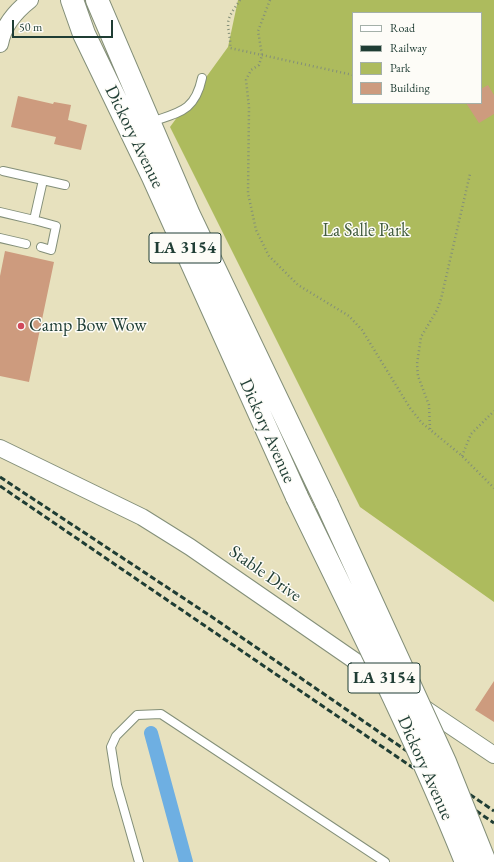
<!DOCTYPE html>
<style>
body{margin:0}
#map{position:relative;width:494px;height:862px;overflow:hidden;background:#e7e1be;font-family:"EB Garamond",serif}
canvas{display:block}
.legend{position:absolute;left:352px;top:12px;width:130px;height:92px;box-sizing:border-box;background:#fdfcf7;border:1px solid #a4b0a9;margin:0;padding:5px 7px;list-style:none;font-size:12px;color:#1f3d34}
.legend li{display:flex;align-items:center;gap:8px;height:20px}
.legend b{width:20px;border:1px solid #a4b0a9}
.scale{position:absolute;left:12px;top:20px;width:101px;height:18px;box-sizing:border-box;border:2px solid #1f3d34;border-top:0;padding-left:5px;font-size:12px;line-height:14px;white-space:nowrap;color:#1f3d34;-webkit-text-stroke:3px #fdfcf7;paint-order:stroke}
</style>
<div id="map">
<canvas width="494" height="862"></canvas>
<ul class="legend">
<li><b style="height:5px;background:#fff"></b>Road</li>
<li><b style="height:5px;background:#1f3d34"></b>Railway</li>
<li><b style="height:11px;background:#adbb5d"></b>Park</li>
<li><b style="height:11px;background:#cd9b7e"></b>Building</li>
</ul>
<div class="scale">50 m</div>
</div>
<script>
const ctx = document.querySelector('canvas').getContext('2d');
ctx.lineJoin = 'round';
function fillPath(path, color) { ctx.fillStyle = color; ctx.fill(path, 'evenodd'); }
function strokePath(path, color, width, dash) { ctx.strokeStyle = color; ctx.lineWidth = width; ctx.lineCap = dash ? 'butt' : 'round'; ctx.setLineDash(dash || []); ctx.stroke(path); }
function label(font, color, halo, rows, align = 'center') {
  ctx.font = font + ' "EB Garamond",serif'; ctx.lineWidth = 3; ctx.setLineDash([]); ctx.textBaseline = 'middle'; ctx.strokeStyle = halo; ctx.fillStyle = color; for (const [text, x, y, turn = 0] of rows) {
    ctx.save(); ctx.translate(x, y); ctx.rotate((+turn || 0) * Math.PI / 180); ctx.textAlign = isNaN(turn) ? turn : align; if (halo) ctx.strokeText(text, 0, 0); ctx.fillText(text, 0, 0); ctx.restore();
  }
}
fillPath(new Path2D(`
 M238,0H494V602L360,507L170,127L228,47ZM353,13H481V103H353Z`), '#adbb5d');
strokePath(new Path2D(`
 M151,733L186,862`), '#6eafe2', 14);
fillPath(new Path2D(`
 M488,85L494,95V114L479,123L466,103H481V89Z
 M18,96L53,104L54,102L71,105L68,120L87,125L81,150L54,144L56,137L11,127Z
 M5,251L54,262L29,382L0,376V276Z
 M494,681V722L475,710Z`), '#cd9b7e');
const lane = new Path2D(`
 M151,122C180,112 195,111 202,78
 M3,171L43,180
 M0,212L34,220L43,180L65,185
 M34,220L56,226L51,250L41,247
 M0,238L26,244
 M139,862L117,785L111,747L116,736L137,715L161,714L385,862`);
const street = new Path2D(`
 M0,44C3,26 16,11 30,0
 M0,448L142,517L190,547L387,683
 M418,704L494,755`);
const primary = new Path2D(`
 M72,0L84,34L153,177L297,497
 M97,0L189,215L327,504`);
strokePath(lane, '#838f79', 10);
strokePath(street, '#838f79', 18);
strokePath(primary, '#838f79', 24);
strokePath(new Path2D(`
 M240,0C236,7 229,14 228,23C228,32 231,39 230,48L353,75
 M270,0L258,31L262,55L259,65L251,70L246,80L249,107L248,193L256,230L269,256L298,285L349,316L362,330L410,408L422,423L461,455L494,488
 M430,429L429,405L418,376L417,364L421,337L437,310L441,299L470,174
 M462,456L471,434L494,411`), '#838f79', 2.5, [1, 3]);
strokePath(lane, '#fff', 8);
strokePath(street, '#fff', 16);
strokePath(primary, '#fff', 22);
strokePath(new Path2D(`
 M0,477L212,617L494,811
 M0,486L494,823`), '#1f3d34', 3, [6, 3]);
const primaryBridge = new Path2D(`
 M297,497C355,617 416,737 466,862
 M327,504L445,762L485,862`);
strokePath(primaryBridge, '#838f79', 24, []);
strokePath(primaryBridge, '#fff', 22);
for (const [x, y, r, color] of [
 [21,326,4,"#d1495b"]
]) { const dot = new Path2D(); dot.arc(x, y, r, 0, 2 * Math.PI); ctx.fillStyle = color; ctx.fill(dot); strokePath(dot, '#fdfcf7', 1.5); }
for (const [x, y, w] of [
 [185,248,72],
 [384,678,72]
]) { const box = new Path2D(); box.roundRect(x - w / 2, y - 15, w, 30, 3); ctx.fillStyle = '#fdfcf7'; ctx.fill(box); strokePath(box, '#1f3d34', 1); }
label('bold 17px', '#1f3d34', null, [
 ["LA 3154",185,248],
 ["LA 3154",384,678]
]);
label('18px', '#1f3d34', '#fdfcf7', [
 ["Dickory Avenue",134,137,64],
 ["Dickory Avenue",267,431,66],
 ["Stable Drive",265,574,35],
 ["Dickory Avenue",425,768,66]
]);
label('18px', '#425c3e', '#fdfcf7', [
 ["La Salle Park",366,231]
]);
label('18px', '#1f3d34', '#fdfcf7', [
 ["Camp Bow Wow",29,326]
], 'left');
</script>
